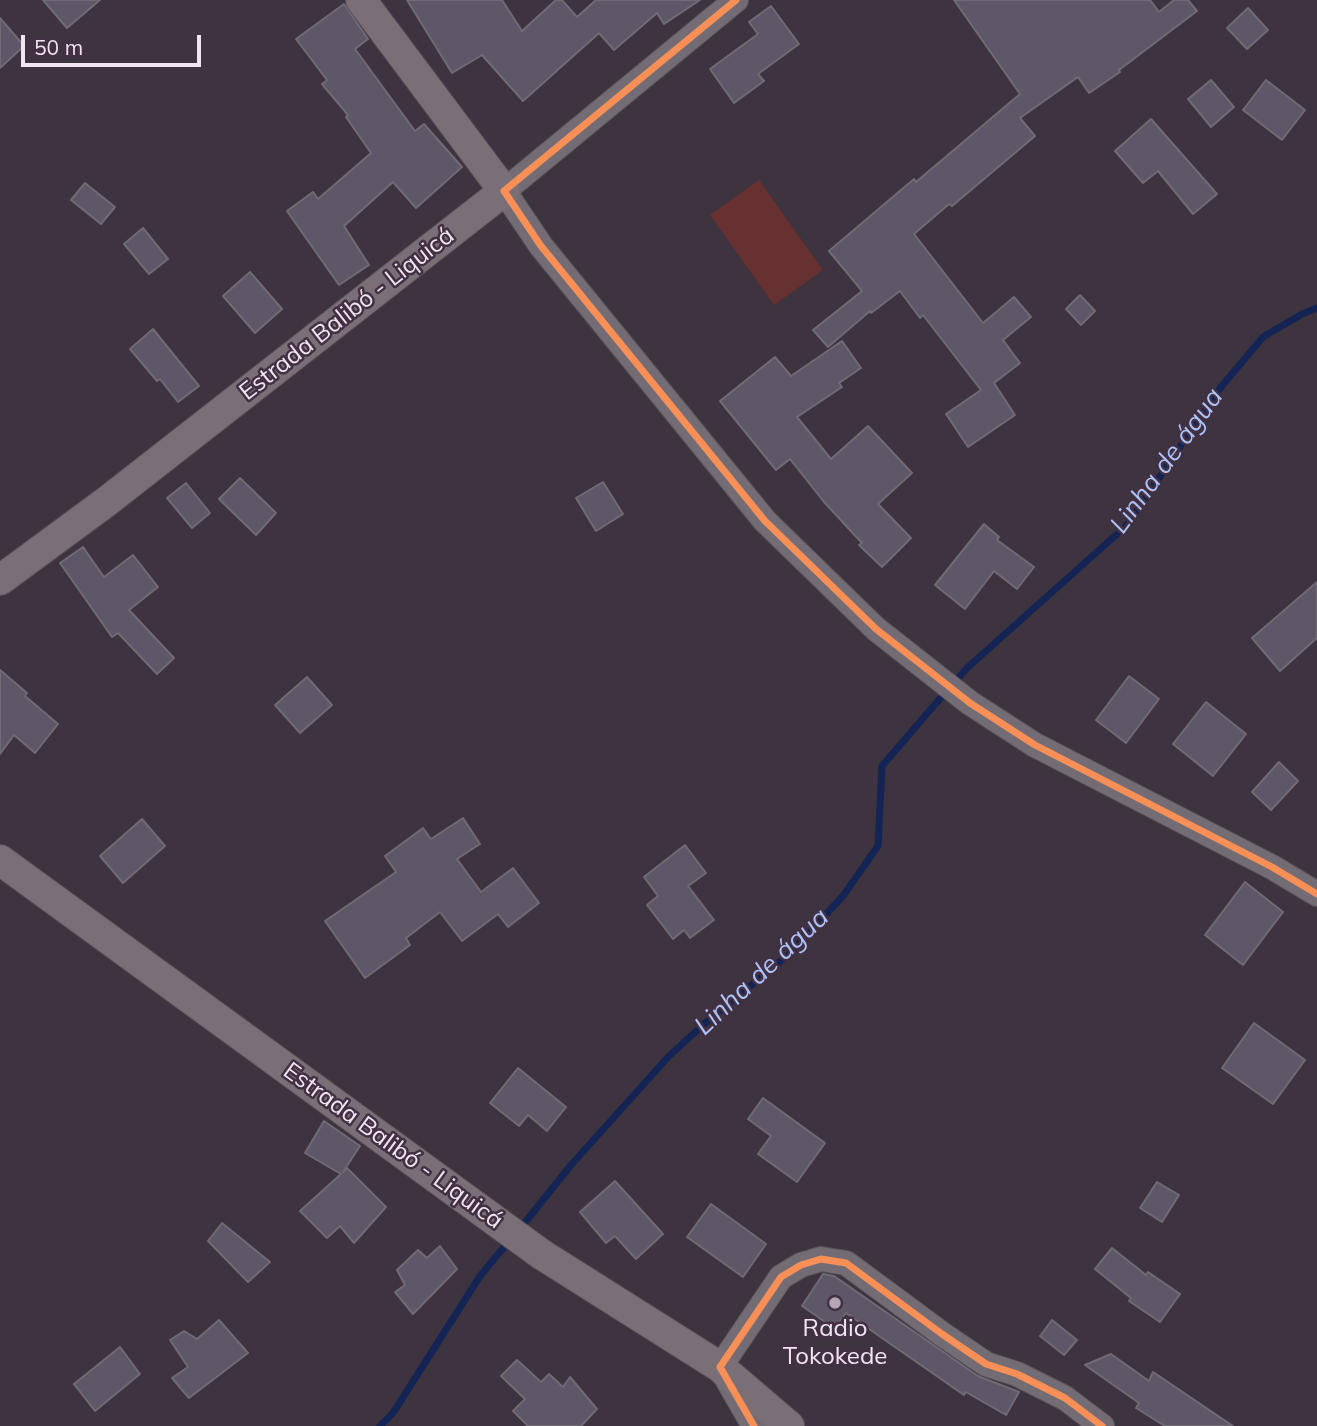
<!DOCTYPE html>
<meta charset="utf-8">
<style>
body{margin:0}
#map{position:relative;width:1317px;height:1426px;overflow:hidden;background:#3e343f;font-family:Mulish,sans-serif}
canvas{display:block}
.scale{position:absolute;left:21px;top:35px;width:180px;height:32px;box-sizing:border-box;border:4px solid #f1e5f1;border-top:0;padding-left:9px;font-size:21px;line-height:24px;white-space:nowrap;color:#f1e5f1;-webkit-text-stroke:5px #423043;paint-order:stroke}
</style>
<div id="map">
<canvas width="1317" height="1426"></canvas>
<div class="scale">50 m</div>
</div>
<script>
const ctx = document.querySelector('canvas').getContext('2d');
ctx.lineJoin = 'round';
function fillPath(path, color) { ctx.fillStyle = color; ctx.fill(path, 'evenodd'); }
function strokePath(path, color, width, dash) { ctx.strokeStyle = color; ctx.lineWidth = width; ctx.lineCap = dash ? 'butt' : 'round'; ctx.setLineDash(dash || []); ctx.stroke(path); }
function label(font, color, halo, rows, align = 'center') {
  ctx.font = font + ' Mulish,sans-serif'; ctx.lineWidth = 5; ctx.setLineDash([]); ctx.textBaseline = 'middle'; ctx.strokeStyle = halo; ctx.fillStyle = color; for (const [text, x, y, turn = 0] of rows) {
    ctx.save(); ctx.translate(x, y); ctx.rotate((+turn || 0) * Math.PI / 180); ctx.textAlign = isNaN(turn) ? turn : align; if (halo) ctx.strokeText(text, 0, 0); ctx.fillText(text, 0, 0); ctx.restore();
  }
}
fillPath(new Path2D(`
 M759,180L823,270L774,305L710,215Z`), '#663130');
strokePath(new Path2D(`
 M519,1230L571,1165L669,1056L703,1025L789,954L843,896L878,846L882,766L931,709L967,668L1126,526L1221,387L1263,337L1302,314L1317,308
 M380,1426L393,1413L480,1276L509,1241`), '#142455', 7);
const building = new Path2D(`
 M43,0H100L67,28Z
 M407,0H502L522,31L556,0H562L577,17L596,0H700L664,24L657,13L614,50L599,33L523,101L482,55L452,73Z
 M954,0H1150L1159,12L1174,0H1188L1197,11L1119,70L1120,72L1089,93L1078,77L1020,118L1035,136L952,206L949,204L914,234L983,323L1014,297L1031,317L1003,340L1020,363L994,383L1015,415L968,447L946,414L981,390L923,315L920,318L900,291L871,313L870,311L828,347L813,330L862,291L829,251L914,179L916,182L1020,94Z
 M344,4L368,39L355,49L415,131L424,124L462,167L416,208L393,182L344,226L369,265L339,285L287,211L313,192L318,199L371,153L346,117L348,115L322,84L327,80L296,39Z
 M771,6L799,44L758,74L764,81L734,103L710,69L758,34L749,22Z
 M1248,8L1268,30L1247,49L1227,28Z
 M0,18L24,46L0,68Z
 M1211,80L1234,107L1211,127L1188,99Z
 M1266,80L1305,110L1282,140L1243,110Z
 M1151,119L1217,194L1193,214L1158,171L1143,183L1115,151Z
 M85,183L115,207L101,224L71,200Z
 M143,228L168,259L149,274L124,244Z
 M250,272L282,309L255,333L223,296Z
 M1080,295L1095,311L1081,325L1066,309Z
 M153,329L199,386L178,402L160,379L157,381L130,349Z
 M842,341L861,368L839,383L842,387L797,417L831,459L868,426L912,473L878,504L911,538L882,567L859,545L862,543L824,502L790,459L776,470L720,401L775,357L791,376Z
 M240,478L276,513L256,535L219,499Z
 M603,482L623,514L596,531L576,498Z
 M186,483L210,513L192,528L167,498Z
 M984,524L999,537L997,540L1034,567L1017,589L994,571L965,609L935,585Z
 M83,547L104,577L133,555L158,587L129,610L174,658L157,674L118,633L112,637L60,563Z
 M1317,582V638L1280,671L1252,638Z
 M0,670L27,693L25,696L58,724L35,753L14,735L0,754Z
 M1129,676L1159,699L1126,743L1096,720Z
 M307,677L332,705L300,733L275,705Z
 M1206,702L1246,734L1213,776L1173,744Z
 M1279,762L1298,781L1271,810L1252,792Z
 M463,818L480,844L457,859L481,892L513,868L539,903L508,927L498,914L462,941L440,912L406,938L410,945L365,978L325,921L396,872L385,856L423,828L431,839Z
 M142,819L165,846L123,883L100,856Z
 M685,845L706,873L688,886L714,920L690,938L684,930L673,939L647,905L658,896L644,877Z
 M1245,882L1283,912L1243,965L1205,935Z
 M1254,1023L1305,1060L1273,1104L1222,1068Z
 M518,1068L566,1107L547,1131L528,1115L519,1126L490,1103Z
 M763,1098L825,1143L797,1182L758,1154L771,1136L748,1119Z
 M324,1121L360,1146L343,1172L347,1168L386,1207L354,1243L340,1226L327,1238L300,1211L341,1174L305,1153Z
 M615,1181L663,1234L636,1259L615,1236L606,1243L580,1212Z
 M1157,1182L1179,1195L1162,1222L1140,1208Z
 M711,1204L766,1244L743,1277L687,1237Z
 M222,1223L270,1262L248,1282L208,1241Z
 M440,1246L457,1269L413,1314L395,1292L405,1285L397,1270L418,1250L427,1258Z
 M1112,1248L1146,1275L1148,1272L1180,1294L1160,1322L1129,1301L1131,1298L1095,1269Z
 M823,1274L834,1276L978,1376L1019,1392L1006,1415L966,1392L964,1395L846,1313L834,1328L802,1306Z
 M219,1320L248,1353L189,1398L172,1378L188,1367L170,1340L184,1331L197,1339Z
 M1052,1320L1077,1340L1064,1355L1040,1336Z
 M120,1347L140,1374L95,1411L74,1384Z
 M1111,1354L1149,1381L1153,1372L1233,1426H1165L1136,1408L1139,1403L1085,1365Z
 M517,1360L541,1382L549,1374L563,1387L570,1377L597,1409L581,1426H528L513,1411L525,1399L501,1376Z`);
fillPath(building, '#5e5768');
strokePath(building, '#706a74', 2);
const minor = new Path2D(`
 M736,0L504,191L541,246L765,521L876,629L970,703L1035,745L1272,867L1317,894
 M754,1426L720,1367L781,1277L801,1265L821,1259L846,1263L942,1334L986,1364L1017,1374L1065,1398L1102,1426`);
const major = new Path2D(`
 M0,580L106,502L504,191L361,0
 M0,860L541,1254L720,1367L789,1426`);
strokePath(minor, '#5a525a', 26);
strokePath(major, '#5a525a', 32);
strokePath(minor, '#746c75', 24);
strokePath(major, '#7a6f77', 30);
strokePath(new Path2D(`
 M736,0L504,191L541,246L765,521L876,629L970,703L1035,745L1272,867L1317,894
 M754,1426L720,1367L781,1277L801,1265L821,1259L846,1263L942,1334L986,1364L1017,1374L1065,1398L1102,1426`), '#f78f57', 7);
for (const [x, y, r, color] of [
 [835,1303,7,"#b2a7b3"]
]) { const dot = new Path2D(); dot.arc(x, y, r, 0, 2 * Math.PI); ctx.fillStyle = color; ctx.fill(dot); strokePath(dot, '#423043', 2.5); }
label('24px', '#f1e5f1', '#423043', [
 ["Estrada Balibó - Liquicá",347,314,-38],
 ["Estrada Balibó - Liquicá",393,1146,36]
]);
label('24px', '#f1e5f1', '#423043', [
 ["Radio",835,1329],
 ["Tokokede",835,1357]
]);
label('italic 26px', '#adc4f8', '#423043', [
 ["Linha de água",1167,461,-54],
 ["Linha de água",762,972,-43]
]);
</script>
